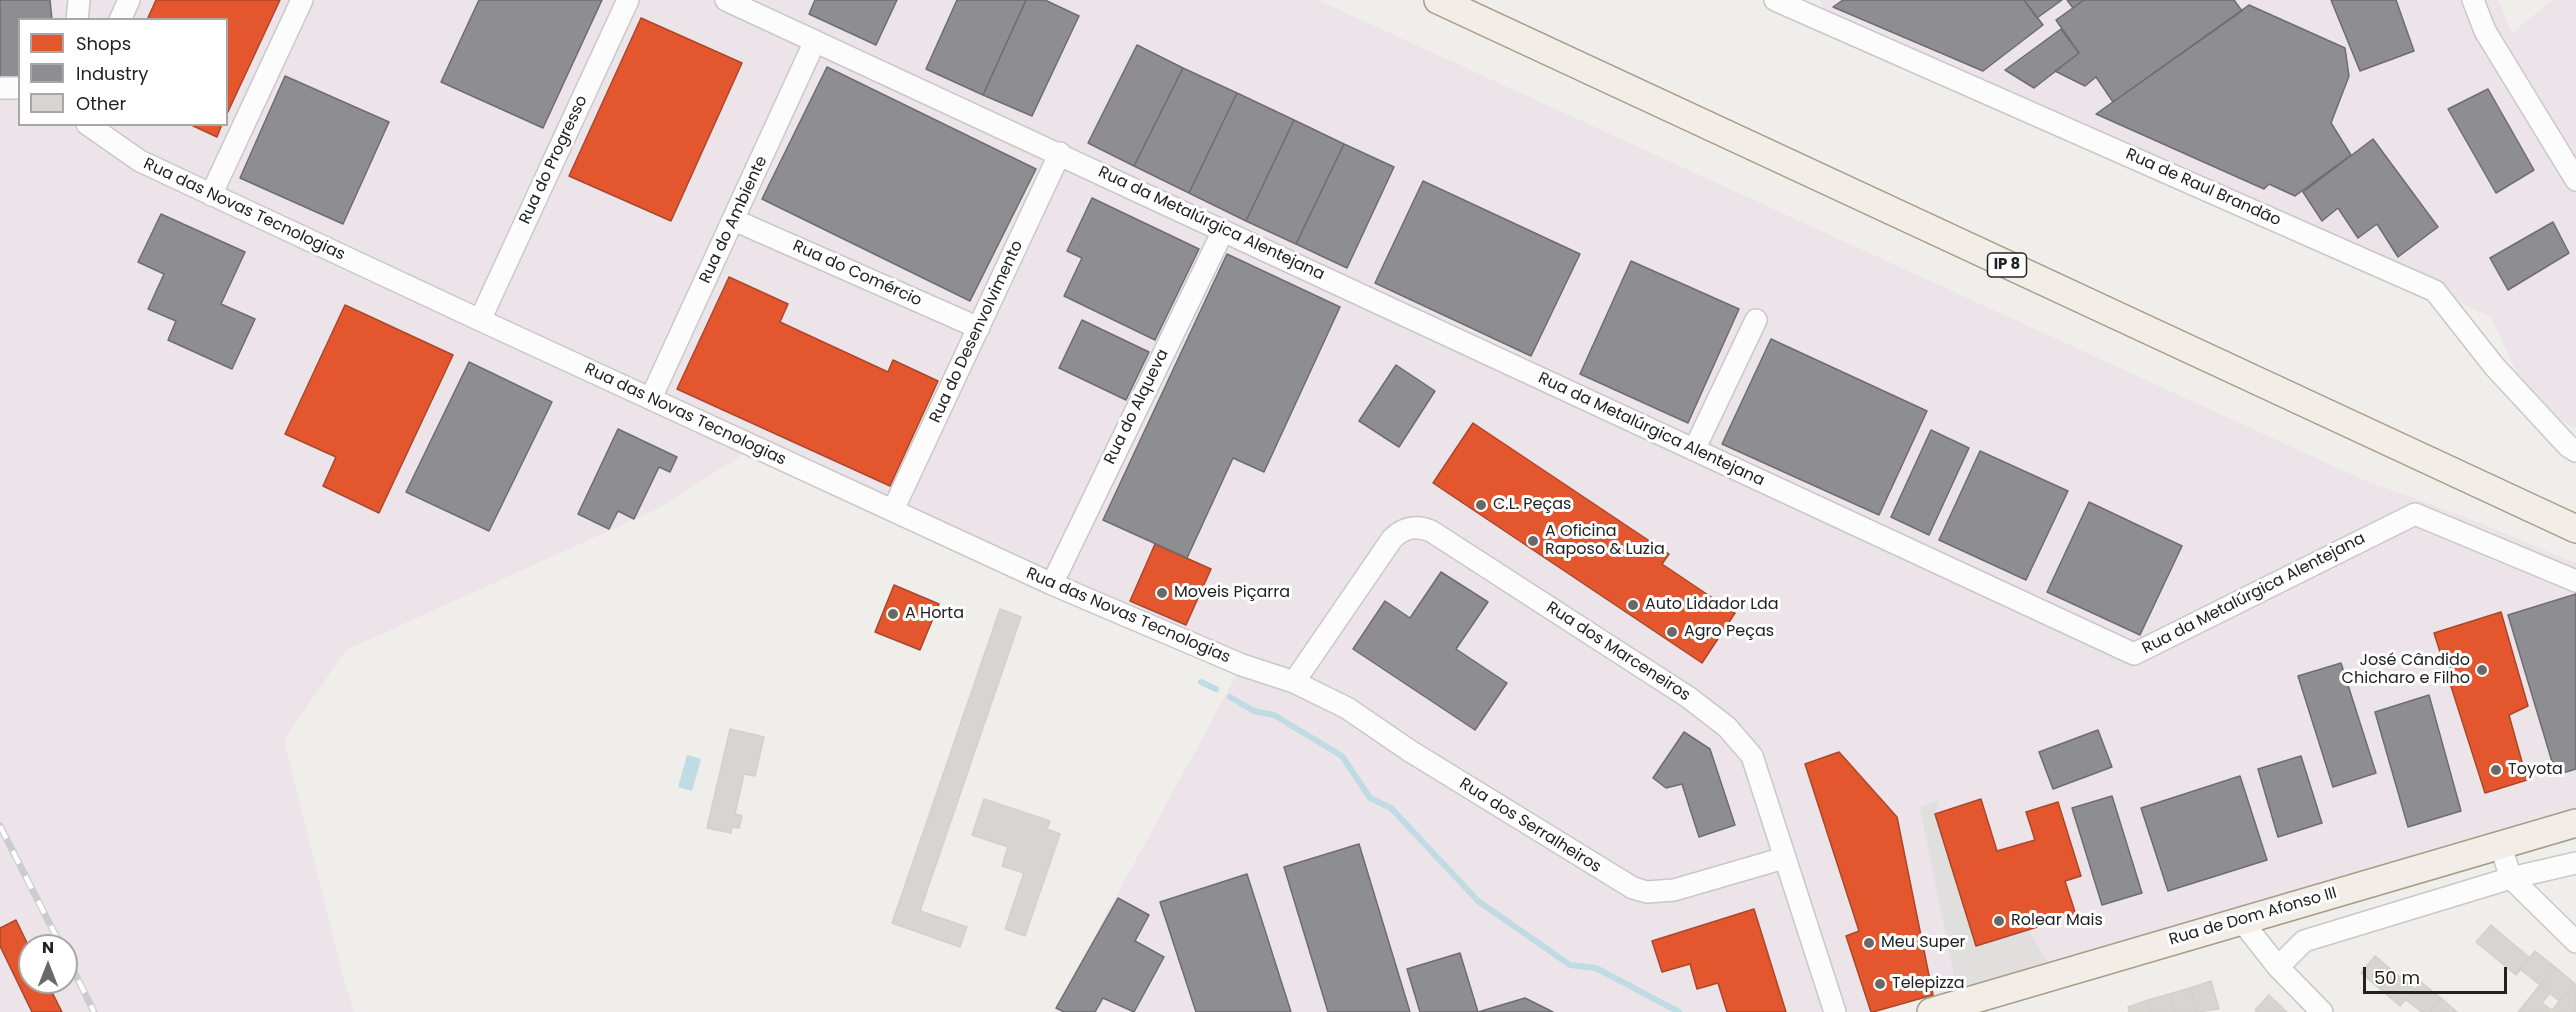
<!DOCTYPE html>
<meta charset="utf-8">
<style>
body{margin:0}
#map{position:relative;width:2576px;height:1012px;overflow:hidden;background:#f0eeeb;font-family:Poppins,sans-serif}
canvas{display:block}
.legend{position:absolute;left:18px;top:18px;width:210px;height:108px;box-sizing:border-box;background:#fff;border:2px solid #a7a7a7;margin:0;padding:8px 10px;list-style:none;font-size:18px;color:#222}
.legend li{display:flex;align-items:center;gap:12px;height:30px}
.legend b{width:30px;border:2px solid #a7a7a7}
.north{position:absolute;left:18px;top:934px;width:60px;height:60px;box-sizing:border-box;background:#fff;border:2px solid #a7a7a7;border-radius:50%;rotate:0deg;font-size:16px;font-weight:700;line-height:24px;text-align:center;color:#222}
.north::after{content:'';display:block;margin:auto;width:21px;height:27px;background:#6a6968;clip-path:polygon(50% 0,100% 100%,50% 72%,0 100%)}
.scale{position:absolute;left:2363px;top:967px;width:144px;height:27px;box-sizing:border-box;border:3px solid #222;border-top:0;padding-left:8px;font-size:18px;line-height:21px;white-space:nowrap;color:#222;-webkit-text-stroke:4px #fff;paint-order:stroke}
</style>
<div id="map">
<canvas width="2576" height="1012"></canvas>
<ul class="legend">
<li><b style="height:16px;background:#e4572e"></b>Shops</li>
<li><b style="height:16px;background:#8d8d92"></b>Industry</li>
<li><b style="height:16px;background:#d7d4d2"></b>Other</li>
</ul>
<div class="north">N</div>
<div class="scale">50 m</div>
</div>
<script>
const ctx = document.querySelector('canvas').getContext('2d');
ctx.lineJoin = 'round';
function fillPath(path, color) { ctx.fillStyle = color; ctx.fill(path, 'evenodd'); }
function strokePath(path, color, width, dash) { ctx.strokeStyle = color; ctx.lineWidth = width; ctx.lineCap = dash ? 'butt' : 'round'; ctx.setLineDash(dash || []); ctx.stroke(path); }
function label(font, color, halo, rows, align = 'center') {
  ctx.font = font + ' Poppins,sans-serif'; ctx.lineWidth = 6; ctx.setLineDash([]); ctx.textBaseline = 'middle'; ctx.strokeStyle = halo; ctx.fillStyle = color; for (const [text, x, y, turn = 0] of rows) {
    ctx.save(); ctx.translate(x, y); ctx.rotate((+turn || 0) * Math.PI / 180); ctx.textAlign = isNaN(turn) ? turn : align; if (halo) ctx.strokeText(text, 0, 0); ctx.fillText(text, 0, 0); ctx.restore();
  }
}
fillPath(new Path2D(`
 M0,0H1318L2364,480L2463,516L2576,563V813L1873,1012H1053L1242,665L755,447L657,509L346,650L284,740L342,973L354,1012H0ZM20,20H226V124H20ZM30,946H66V982H30Z
 M1820,0H2498L2512,33L2552,0H2576V428L2539,411L2524,389L2491,317L1823,8Z`), '#ede4e9');
fillPath(new Path2D(`
 M1939,800L1935,814L1976,946L2029,930L2048,963L1957,991L1920,807Z`), '#e0dfde');
fillPath(new Path2D(`
 M687,755L701,759L692,791L678,787Z`), '#bfdbe3');
const shops = new Path2D(`
 M156,0H280L226,116V20H147Z
 M641,18L742,63L671,221L569,176Z
 M189,124H222L217,137Z
 M729,277L788,304L780,322L888,372L893,360L938,381L890,486L677,389Z
 M345,305L453,355L379,513L323,486L336,457L285,434Z
 M1473,423L1669,554L1662,564L1735,613L1702,663L1433,483Z
 M1155,544L1211,569L1186,625L1130,601Z
 M894,585L939,604L920,650L875,632Z
 M2501,612L2528,706L2509,715L2527,780L2485,793L2434,633Z
 M1839,752L1897,817L1933,995L1873,1012H1871L1846,936L1859,931L1805,764Z
 M1981,799L1997,851L2035,840L2026,812L2058,802L2081,876L2065,881L2076,915L1976,946L1935,814Z
 M1754,909L1786,1012H1727L1718,983L1697,989L1690,964L1662,972L1652,941Z
 M16,920L30,949V982H47L62,1012H32L0,946V928Z`);
fillPath(shops, '#e4572e');
strokePath(shops, '#aa472a', 1.5);
const industry = new Path2D(`
 M0,0H50L52,20H20V78L0,80Z
 M479,0H602L543,128L441,82Z
 M815,0H897L876,45L809,14Z
 M957,0H1026L983,95L926,69Z
 M1026,0H1045L1079,16L1032,116L983,95Z
 M1843,0H2024L2043,25L1983,71L1833,7Z
 M2024,0H2062L2037,18Z
 M2067,0H2084L2073,8Z
 M2084,0H2234L2242,11L2113,102L2096,77L2085,86L2055,71L2079,53L2056,20Z
 M2331,0H2396L2414,51L2360,71Z
 M2249,5L2345,48L2349,76L2331,123L2351,155L2295,196L2269,184L2264,189L2096,114Z
 M2061,29L2079,53L2034,88L2005,70Z
 M1137,45L1183,68L1134,166L1088,143Z
 M827,67L1036,169L970,301L762,199Z
 M1183,68L1237,93L1189,193L1134,166Z
 M285,76L389,122L343,224L240,178Z
 M2488,89L2534,170L2496,193L2448,109Z
 M1237,93L1294,120L1246,221L1189,193Z
 M1294,120L1344,144L1296,244L1246,221Z
 M2373,139L2438,227L2398,257L2377,224L2358,238L2338,208L2322,221L2303,192Z
 M1344,144L1394,167L1347,268L1296,244Z
 M1423,181L1580,254L1531,356L1375,283Z
 M1092,198L1199,249L1155,340L1064,296L1082,258L1067,251Z
 M161,214L245,252L221,304L255,319L232,369L168,340L176,321L148,309L164,274L138,262Z
 M2553,222L2569,253L2508,290L2490,258Z
 M1227,254L1340,307L1264,472L1233,458L1187,558L1103,520Z
 M1631,261L1739,309L1688,423L1580,374Z
 M1082,320L1149,352L1126,400L1059,368Z
 M1771,339L1927,411L1879,515L1722,444Z
 M469,362L552,402L489,531L406,492Z
 M1396,365L1435,391L1399,447L1359,421Z
 M618,429L677,457L670,472L659,467L634,519L618,511L609,529L578,514Z
 M1931,430L1969,448L1929,535L1891,517Z
 M1980,451L2068,491L2026,580L1939,540Z
 M2089,502L2182,546L2140,635L2047,592Z
 M1441,572L1488,602L1456,649L1507,683L1475,730L1353,649L1385,601L1410,618Z
 M2576,594V769L2556,775L2508,615Z
 M2341,663L2376,773L2333,787L2298,676Z
 M2429,695L2461,811L2408,827L2375,712Z
 M2098,730L2112,767L2053,789L2039,752Z
 M1684,732L1710,749L1735,825L1699,837L1682,784L1666,788L1653,778Z
 M2301,756L2322,823L2278,837L2258,769Z
 M2240,776L2267,860L2168,891L2141,808Z
 M2112,796L2142,893L2102,905L2072,808Z
 M1359,844L1410,1012H1328L1284,867Z
 M1247,874L1291,1012H1196L1160,902Z
 M1118,898L1149,915L1135,941L1164,957L1134,1012L1103,998L1095,1012H1064L1056,1008Z
 M1460,953L1478,1012H1420L1407,969Z
 M1525,998L1553,1012H1478Z`);
fillPath(industry, '#8d8d92');
strokePath(industry, '#6d6d70', 1.5);
strokePath(new Path2D(`
 M1201,682L1216,689
 M1230,697L1254,711L1274,715L1342,756L1370,798L1391,808L1478,901L1570,965L1596,968L1679,1012`), '#bfdbe3', 6);
const building = new Path2D(`
 M1000,609L1021,617L920,911L967,927L960,947L892,923Z
 M730,729L764,737L755,776L744,774L735,814L742,816L739,828L732,827L731,833L707,828Z
 M984,799L1050,821L1047,829L1060,834L1025,936L1005,929L1024,873L1002,866L1008,847L972,835Z
 M2491,925L2530,958L2516,975L2476,942Z
 M2535,951L2555,967L2540,985L2520,969Z
 M2375,956L2395,973L2380,989L2361,973Z
 M2555,967L2574,983L2559,1001L2540,985Z
 M2395,973L2415,989L2400,1006L2380,989Z
 M2211,981L2219,1009L2197,1012L2190,988Z
 M2421,982L2441,998L2429,1012H2422L2406,1000Z
 M2574,983L2576,985V1012H2554L2552,1010Z
 M2540,985L2550,993L2542,1003L2552,1010L2550,1012H2518Z
 M2190,988L2197,1012H2175L2169,994Z
 M2169,994L2175,1012H2152L2148,1000Z
 M2269,995L2287,1012H2257L2255,1010Z
 M2441,998L2457,1012H2429Z
 M2148,1000L2152,1012H2129L2128,1007Z`);
fillPath(building, '#d7d4d2');
strokePath(building, '#d3d0cc', 1.5);
const minor = new Path2D(`
 M726,0L2134,654L2415,514L2576,581
 M1775,0L2435,291L2494,366L2568,446L2576,451
 M2473,0L2485,31L2576,180
 M77,20L79,0
 M120,20L129,0
 M0,88H20
 M87,124L140,161L480,320L1052,584L1242,665L1294,682L1347,708L1410,751L1633,888L1647,892L1674,890L1784,858
 M211,195L302,0
 M734,220L979,328
 M480,320L628,0
 M651,398L815,41
 M1694,450L1756,320
 M893,510L1060,153
 M1052,584L1223,231
 M1294,682L1392,539C1404,527 1416,525 1431,531L1688,697L1727,727L1752,756L1835,1012
 M2500,844L2511,878L2576,942
 M2241,920L2278,967L2322,1012
 M2278,967L2304,941L2511,878L2576,863`);
const major = new Path2D(`
 M1438,0L2576,529
 M1931,1012L2576,823`);
strokePath(minor, '#c9c8c7', 24);
strokePath(major, '#a79c86', 30);
strokePath(minor, '#fdfcfc', 21);
strokePath(major, '#f3ede7', 27);
const rail = new Path2D(`
 M0,826L61,946
 M66,955L94,1012`);
strokePath(rail, '#ccc', 7);
strokePath(rail, '#fff', 4.5, [14]);
for (const [x, y, r, color] of [
 [1481,505,6,"#6a6968"],
 [1533,541,6,"#6a6968"],
 [1162,593,6,"#6a6968"],
 [1633,605,6,"#6a6968"],
 [893,614,6,"#6a6968"],
 [1672,632,6,"#6a6968"],
 [2482,670,6,"#6a6968"],
 [2496,770,6,"#6a6968"],
 [1999,921,6,"#6a6968"],
 [1869,943,6,"#6a6968"],
 [1880,984,6,"#6a6968"]
]) { const dot = new Path2D(); dot.arc(x, y, r, 0, 2 * Math.PI); ctx.fillStyle = color; ctx.fill(dot); strokePath(dot, '#fff', 2); }
for (const [x, y, w] of [
 [2007,265,39]
]) { const box = new Path2D(); box.roundRect(x - w / 2, y - 12, w, 24, 4.5); ctx.fillStyle = '#fff'; ctx.fill(box); strokePath(box, '#222', 1.5); }
label('bold 15px', '#222', null, [
 ["IP 8",2007,265]
]);
label('16px', '#222', '#fff', [
 ["Rua do Progresso",554,160,-65],
 ["Rua de Raul Brandão",2203,188,24],
 ["Rua das Novas Tecnologias",244,210,25],
 ["Rua do Ambiente",734,220,-65],
 ["Rua da Metalúrgica Alentejana",1211,224,25],
 ["Rua do Comércio",857,274,24],
 ["Rua do Desenvolvimento",977,332,-65],
 ["Rua do Alqueva",1137,407,-64],
 ["Rua das Novas Tecnologias",685,415,25],
 ["Rua da Metalúrgica Alentejana",1651,430,25],
 ["Rua da Metalúrgica Alentejana",2254,594,-27],
 ["Rua das Novas Tecnologias",1128,616,23],
 ["Rua dos Marceneiros",1618,652,33],
 ["Rua dos Serralheiros",1530,826,32],
 ["Rua de Dom Afonso III",2253,917,-16]
]);
label('16px', '#222', '#fff', [
 ["C.L. Peças",1493,505],
 ["A Oficina",1545,532],
 ["Raposo & Luzia",1545,550],
 ["Moveis Piçarra",1174,593],
 ["Auto Lidador Lda",1645,605],
 ["A Horta",905,614],
 ["Agro Peças",1684,632],
 ["José Cândido",2470,661,"right"],
 ["Chicharo e Filho",2470,679,"right"],
 ["Toyota",2508,770],
 ["Rolear Mais",2011,921],
 ["Meu Super",1881,943],
 ["Telepizza",1892,984]
], 'left');
</script>
